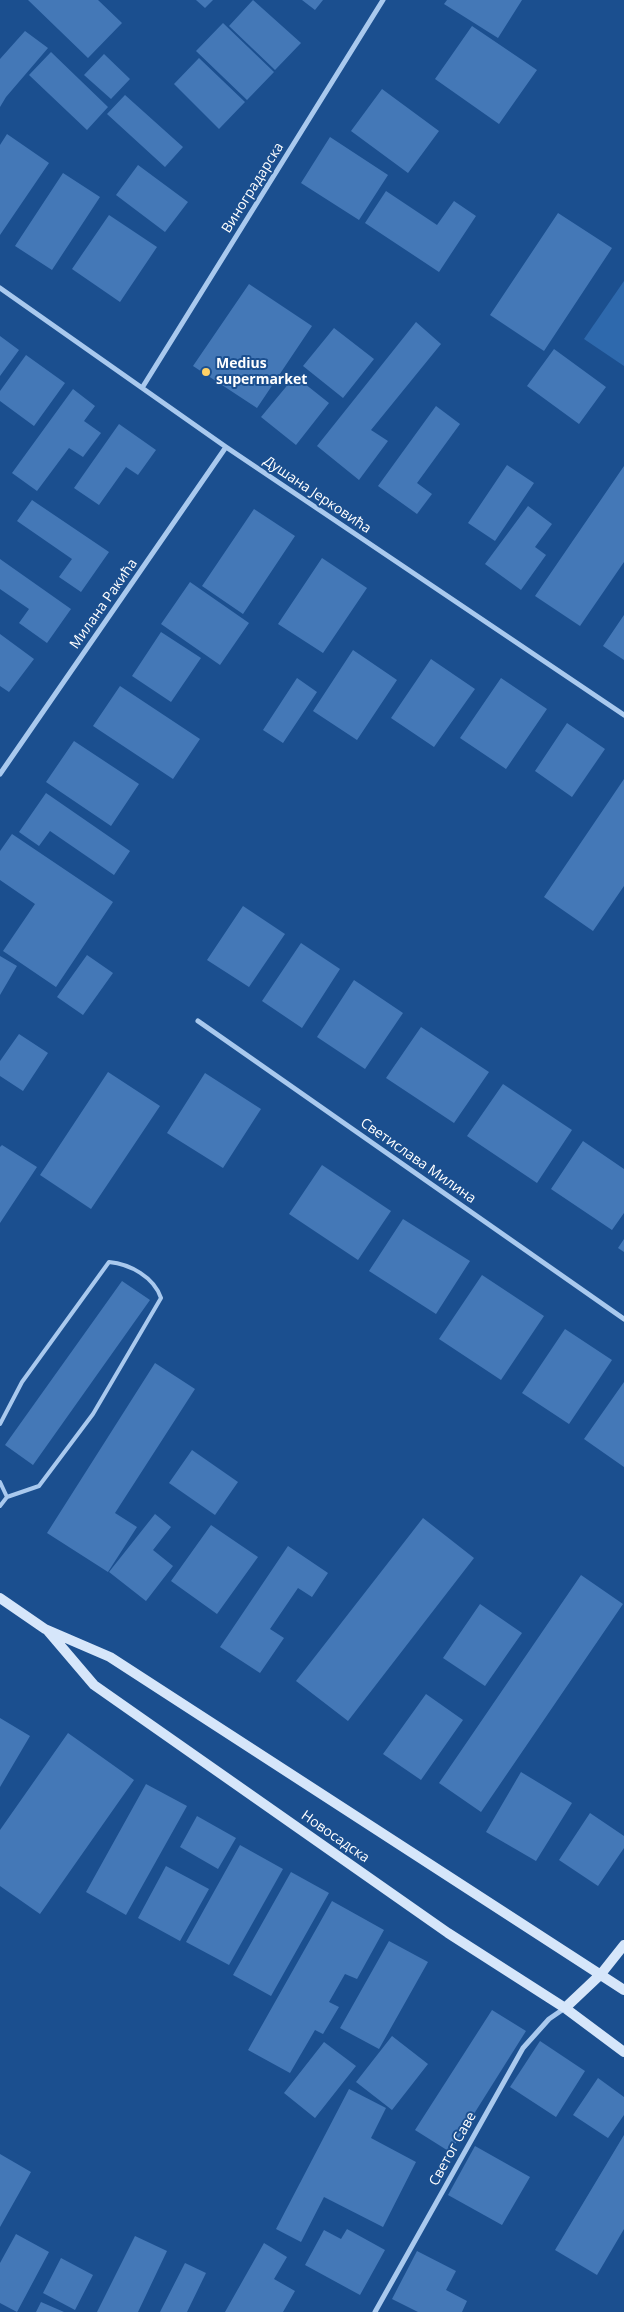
<!DOCTYPE html>
<meta charset="utf-8">
<style>
body{margin:0}
canvas{display:block;background:#1b4f8f}
</style>
<canvas width="624" height="2312"></canvas>
<script>
const ctx = document.querySelector('canvas').getContext('2d');
ctx.lineJoin = 'round';
function fillPath(path, color) { ctx.fillStyle = color; ctx.fill(path, 'evenodd'); }
function strokePath(path, color, width, dash) { ctx.strokeStyle = color; ctx.lineWidth = width; ctx.lineCap = dash ? 'butt' : 'round'; ctx.setLineDash(dash || []); ctx.stroke(path); }
function label(font, color, halo, rows, align = 'center') {
  ctx.font = font + ' "Open Sans",sans-serif'; ctx.lineWidth = 4; ctx.setLineDash([]); ctx.textBaseline = 'middle'; ctx.strokeStyle = halo; ctx.fillStyle = color; for (const [text, x, y, turn = 0] of rows) {
    ctx.save(); ctx.translate(x, y); ctx.rotate((+turn || 0) * Math.PI / 180); ctx.textAlign = isNaN(turn) ? turn : align; if (halo) ctx.strokeText(text, 0, 0); ctx.fillText(text, 0, 0); ctx.restore();
  }
}
fillPath(new Path2D(`
 M624,281V366L584,339Z`), '#2e69ad');
fillPath(new Path2D(`
 M28,0H98L122,23L88,58Z
 M196,0H213L205,8Z
 M253,0L301,43L275,70L229,26Z
 M302,0H323L315,10Z
 M447,0H522L498,38L444,4Z
 M223,23L274,72L247,100L196,51Z
 M472,26L537,70L499,124L435,79Z
 M25,31L48,48L6,97L0,107V59Z
 M51,52L108,107L87,130L29,75Z
 M104,54L130,79L111,99L84,75Z
 M199,58L245,102L219,129L174,84Z
 M382,89L439,131L408,173L351,131Z
 M125,95L183,147L165,167L107,114Z
 M7,134L49,163L0,235V145Z
 M330,137L388,175L359,220L301,183Z
 M138,165L188,202L165,232L116,195Z
 M63,173L100,197L52,270L15,246Z
 M386,191L437,225L454,201L476,216L439,272L365,223Z
 M558,213L612,248L544,351L490,315Z
 M109,215L157,247L120,302L72,269Z
 M249,284L312,326L257,408L193,366Z
 M416,322L441,344L371,430L388,441L359,480L317,446Z
 M334,328L374,359L343,398L303,366Z
 M0,336L19,350L0,376Z
 M554,349L606,387L579,424L527,386Z
 M26,355L65,383L34,426L0,401V391Z
 M295,376L329,403L296,445L261,417Z
 M73,389L95,406L84,421L101,433L83,457L69,448L37,491L12,473Z
 M436,406L460,424L417,483L432,494L417,514L378,486Z
 M119,424L156,450L138,475L126,467L99,505L74,488Z
 M507,465L534,483L495,541L468,523Z
 M624,466V562L580,626L535,596Z
 M32,500L109,552L81,592L59,577L72,559L17,521Z
 M528,506L552,524L535,547L546,555L521,590L485,564Z
 M254,509L295,536L243,614L202,586Z
 M322,558L367,588L323,653L278,624Z
 M0,559L71,609L47,643L19,623L29,609L0,589Z
 M190,582L249,623L220,665L161,624Z
 M624,615V660L603,646Z
 M161,632L201,658L171,702L132,676Z
 M0,634L34,659L9,692L0,686Z
 M353,650L397,680L357,740L313,711Z
 M431,659L475,689L434,747L391,718Z
 M297,678L317,692L283,743L263,730Z
 M501,678L547,709L506,769L460,738Z
 M120,686L200,739L173,779L93,726Z
 M567,723L605,749L572,797L535,771Z
 M74,741L139,784L111,826L46,782Z
 M624,779V886L593,931L544,897Z
 M46,793L130,851L114,875L50,831L39,846L19,832Z
 M12,834L113,902L56,987L3,951L35,904L0,880V851Z
 M243,906L285,934L249,987L207,960Z
 M301,943L340,969L302,1028L262,1001Z
 M87,955L113,973L83,1015L57,997Z
 M0,956L17,966L0,995Z
 M354,980L403,1013L365,1069L317,1037Z
 M421,1027L489,1072L454,1123L386,1078Z
 M19,1034L48,1053L23,1091L0,1076V1061Z
 M108,1072L160,1106L91,1209L40,1175Z
 M205,1073L261,1109L223,1168L167,1133Z
 M503,1084L572,1130L537,1183L467,1136Z
 M583,1141L624,1169V1213L612,1230L551,1189Z
 M2,1145L37,1167L0,1223V1147Z
 M322,1165L391,1211L358,1260L289,1214Z
 M403,1219L470,1261L436,1314L369,1271Z
 M624,1239V1252L618,1248Z
 M482,1275L544,1316L501,1380L439,1339Z
 M122,1281L150,1300L33,1465L5,1445Z
 M565,1329L612,1360L569,1424L522,1393Z
 M155,1363L195,1389L115,1513L137,1527L108,1572L47,1533Z
 M624,1382V1467L584,1439Z
 M192,1450L238,1482L215,1515L169,1483Z
 M155,1514L171,1527L153,1550L173,1566L146,1601L109,1572Z
 M423,1518L474,1558L348,1721L296,1681Z
 M211,1525L258,1557L217,1614L171,1581Z
 M288,1546L328,1573L312,1597L298,1588L270,1629L284,1638L260,1673L220,1647Z
 M581,1575L623,1604L481,1812L439,1783Z
 M480,1604L522,1633L485,1686L443,1658Z
 M426,1694L463,1720L421,1780L383,1754Z
 M0,1718L30,1736L0,1787Z
 M68,1733L134,1780L40,1914L0,1886V1830Z
 M521,1772L572,1803L536,1861L486,1832Z
 M146,1784L187,1806L126,1915L86,1892Z
 M590,1813L624,1836V1848L598,1886L559,1860Z
 M197,1816L236,1838L218,1869L180,1847Z
 M240,1845L283,1869L229,1965L186,1942Z
 M166,1866L209,1889L180,1941L138,1918Z
 M291,1872L329,1893L271,1996L233,1975Z
 M332,1901L384,1930L357,1979L345,1974L329,2002L339,2007L323,2034L315,2030L290,2073L248,2050Z
 M389,1941L428,1962L379,2049L340,2028Z
 M492,2010L526,2031L450,2152L415,2130Z
 M392,2036L428,2064L392,2110L356,2082Z
 M540,2041L585,2071L556,2117L510,2087Z
 M324,2042L356,2066L315,2118L284,2093Z
 M598,2078L624,2097V2115L608,2138L573,2115Z
 M349,2089L386,2108L371,2138L416,2162L383,2227L324,2197L301,2242L276,2229Z
 M624,2135V2229L597,2275L555,2250Z
 M475,2146L530,2177L502,2225L448,2195Z
 M0,2154L31,2172L0,2227Z
 M347,2229L385,2250L360,2295L305,2265L324,2230L341,2239Z
 M16,2234L49,2252L17,2312L0,2303V2263Z
 M135,2236L167,2251L138,2312H97Z
 M264,2243L287,2257L274,2279L295,2291L283,2312H225Z
 M417,2251L456,2271L446,2290L467,2301L462,2312H418L392,2299Z
 M61,2258L93,2275L75,2310L43,2293Z
 M185,2263L206,2273L187,2312H160Z
 M41,2302L64,2312H36Z`), '#4478b7');
strokePath(new Path2D(`
 M0,1424L22,1382L109,1262C130,1264 154,1277 161,1298L93,1414L39,1486L7,1497L0,1506
 M0,1482L7,1497`), '#a9c9ee', 4);
strokePath(new Path2D(`
 M0,288L226,447L624,715
 M142,388L383,0
 M0,774L226,447
 M198,1021L624,1319
 M375,2312L523,2048L549,2019L565,2008`), '#a9c9ee', 5);
strokePath(new Path2D(`
 M0,1598L45,1629L110,1657L624,1990
 M48,1631L94,1685L448,1933L565,2008L624,2052
 M565,2008L601,1974L624,1945`), '#d6e6fa', 10);
for (const [x, y, r, color] of [
 [206,372,5,"#ffd166"]
]) { const dot = new Path2D(); dot.arc(x, y, r, 0, 2 * Math.PI); ctx.fillStyle = color; ctx.fill(dot); strokePath(dot, '#1b4f8f', 2); }
label('14px', '#fff', '#1b4f8f', [
 ["Виноградарска",253,188,-58],
 ["Душана Јерковића",317,495,34],
 ["Милана Ракића",104,604,-55],
 ["Светислава Милина",418,1161,35],
 ["Новосадска",335,1837,35],
 ["Светог Саве",453,2149,-61]
]);
label('bold 14px', '#fff', '#1b4f8f', [
 ["Medius",216,364],
 ["supermarket",216,380]
], 'left');
</script>
